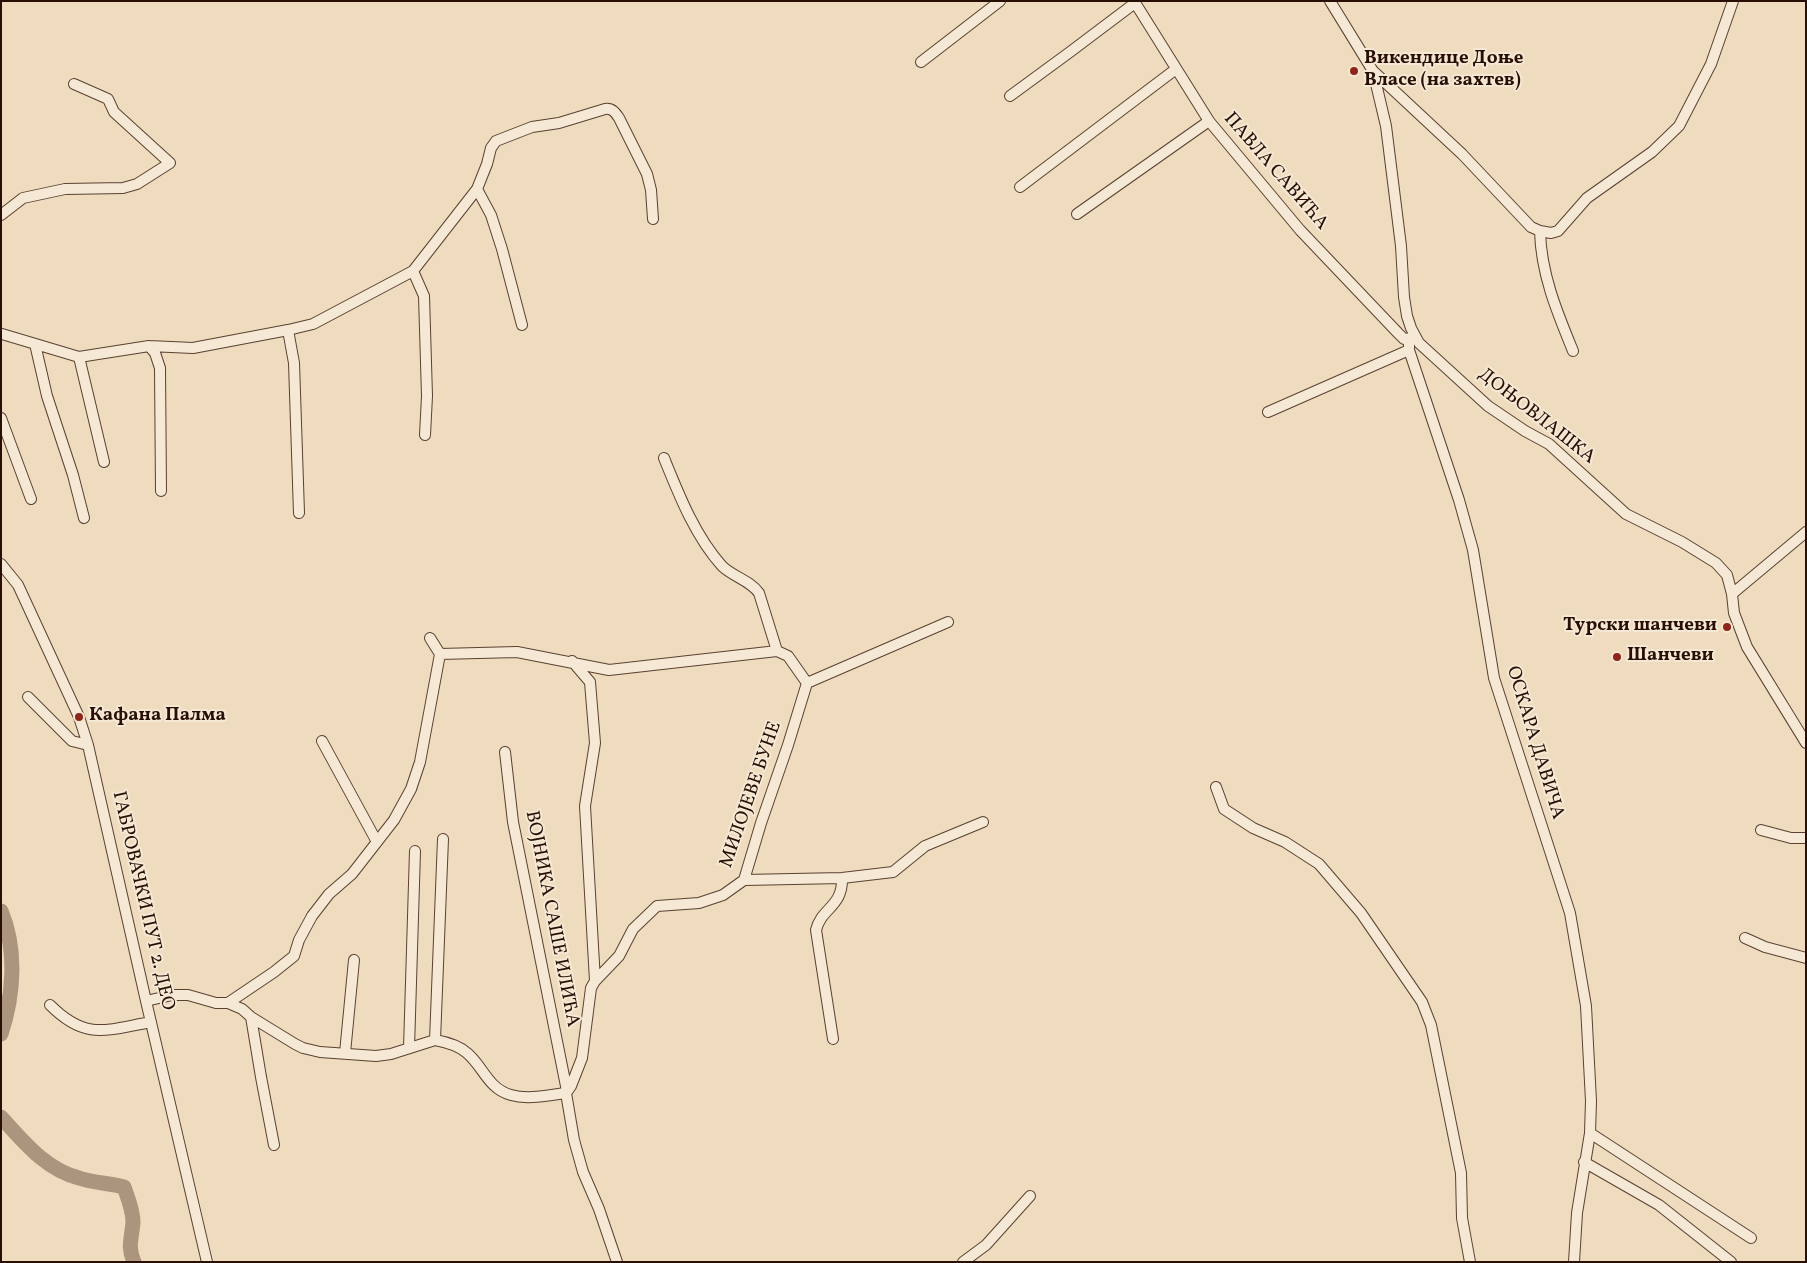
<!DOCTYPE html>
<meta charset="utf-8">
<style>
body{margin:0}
#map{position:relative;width:1807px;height:1263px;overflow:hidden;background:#efdbbd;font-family:Vollkorn,serif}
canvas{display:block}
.frame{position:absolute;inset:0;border:2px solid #280e03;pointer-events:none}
</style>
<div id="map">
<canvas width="1807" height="1263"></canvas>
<div class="frame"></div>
</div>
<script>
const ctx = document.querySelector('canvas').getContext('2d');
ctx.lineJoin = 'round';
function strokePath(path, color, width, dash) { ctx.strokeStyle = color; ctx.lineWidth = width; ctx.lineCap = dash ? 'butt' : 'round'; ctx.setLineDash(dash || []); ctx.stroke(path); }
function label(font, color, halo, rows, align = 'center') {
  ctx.font = font + ' Vollkorn,serif'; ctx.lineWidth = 4; ctx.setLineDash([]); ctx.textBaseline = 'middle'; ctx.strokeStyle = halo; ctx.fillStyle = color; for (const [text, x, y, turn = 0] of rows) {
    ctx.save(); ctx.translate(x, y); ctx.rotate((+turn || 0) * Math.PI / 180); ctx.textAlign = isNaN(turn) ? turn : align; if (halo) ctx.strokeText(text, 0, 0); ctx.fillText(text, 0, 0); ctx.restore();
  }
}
strokePath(new Path2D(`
 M1,911C17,949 14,995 1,1034
 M1,1117C24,1142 45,1169 79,1178C94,1183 109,1183 124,1187C128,1198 133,1210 133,1222C132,1238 127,1246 134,1262`), '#ab957e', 15);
const street = new Path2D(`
 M1134,1L1209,121L1300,230L1398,333L1404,339L1413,338
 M1330,1L1373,71L1386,126L1401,246L1404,297L1407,316L1411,328L1419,343L1488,406L1525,431L1549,444L1626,514L1682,542L1716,563L1727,575L1732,594L1734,613L1747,647L1806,743
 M921,62L1000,1
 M1373,71L1462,154L1531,227L1540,231L1551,233L1558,231L1587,198L1652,152L1679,126L1711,64L1733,1
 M1010,96L1070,52L1135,3
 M1020,187L1176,69
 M477,189L491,215L502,249L522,325
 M1077,214L1209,121
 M1,215L23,198L65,189L123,188L137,184L170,163L114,112L108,99L74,84
 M1540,231C1541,274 1557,312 1573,351
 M413,271L424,296L427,396L425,435
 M288,330L294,363L299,513
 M2,334L79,357L149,346L193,348L288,330L313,324L413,271L477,189L487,164L491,148L496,141L532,127L559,123L605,109C612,108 615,112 619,118L647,174L651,190L653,219
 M1409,339V350L1459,500L1473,550L1494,678L1570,913L1586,1006L1591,1101L1590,1133L1577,1213L1574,1262
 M35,344L47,396L73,475L84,518
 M149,346L155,353L160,368L161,491
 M79,357L104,462
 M1268,412L1409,350
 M1,418L31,499
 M664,458C679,495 695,536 722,566C733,577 750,580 759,593L777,651
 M1,564L18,585L79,717L88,745L146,1001L207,1262
 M1732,594L1806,532
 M430,638L440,654L517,652L609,670L777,651L788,656L807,683
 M572,661L590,682L595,743L585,806L595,981
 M807,683L948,622
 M28,697L72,741L88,745
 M322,741L377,842
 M505,752L513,822L567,1091
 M1216,787L1224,809L1253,828L1285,842L1319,864L1361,913L1422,1002L1431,1025L1461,1173L1462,1218L1470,1262
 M1761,830L1791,838H1806
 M744,880L842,878L893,872L925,846L983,822
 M1745,938L1765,947L1806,958
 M146,1001L172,995H188L216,1003H228L242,1009L251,1017L295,1044L303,1048L320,1052L376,1056L391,1054L435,1040C446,1042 458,1045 467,1053C483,1066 488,1089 511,1095C528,1100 549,1095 566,1093
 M228,1003L274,972L294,956L299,940L312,916L329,894L352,874L394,820L411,789L420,762L440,654
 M50,1005C86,1041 106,1030 151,1022
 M251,1017L261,1077L274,1145
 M833,1039L816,930C821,908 843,907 842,878
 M435,1040L443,839
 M409,1048L415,851
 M345,1053L354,960
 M566,1093L571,1086L582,1058L591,988L595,981L619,956L633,929L657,906L699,903L723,895L744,880L761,823L788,745L807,683
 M566,1093L574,1140L583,1172L599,1209L617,1262
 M1590,1133L1751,1238
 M1584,1162L1659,1205L1731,1262
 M963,1262L986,1245L1030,1196`);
strokePath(street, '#5a4132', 12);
strokePath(street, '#f5e8d4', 10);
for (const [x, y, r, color] of [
 [1354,71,5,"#8f2418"],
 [1727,627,5,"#8f2418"],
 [1617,657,5,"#8f2418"],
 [79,717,5,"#8f2418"]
]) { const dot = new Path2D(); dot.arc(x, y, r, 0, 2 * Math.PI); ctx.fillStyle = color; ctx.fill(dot); strokePath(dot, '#f5e8d4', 2); }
label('bold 19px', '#280e03', '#f5e8d4', [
 ["Викендице Доње",1364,60],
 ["Власе (на захтев)",1364,82],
 ["Турски шанчеви",1717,627,"right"],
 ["Шанчеви",1627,657],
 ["Кафана Палма",89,717]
], 'left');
label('19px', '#280e03', '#f5e8d4', [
 ["ПАВЛА САВИЋА",1275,172,49],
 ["ДОЊОВЛАШКА",1536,417,38],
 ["ОСКАРА ДАВИЧА",1534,743,73],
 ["МИЛОЈЕВЕ БУНЕ",752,795,-71],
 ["ГАБРОВАЧКИ ПУТ 2. ДЕО",142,901,77],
 ["ВОЈНИКА САШЕ ИЛИЋА",551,919,79]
]);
</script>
